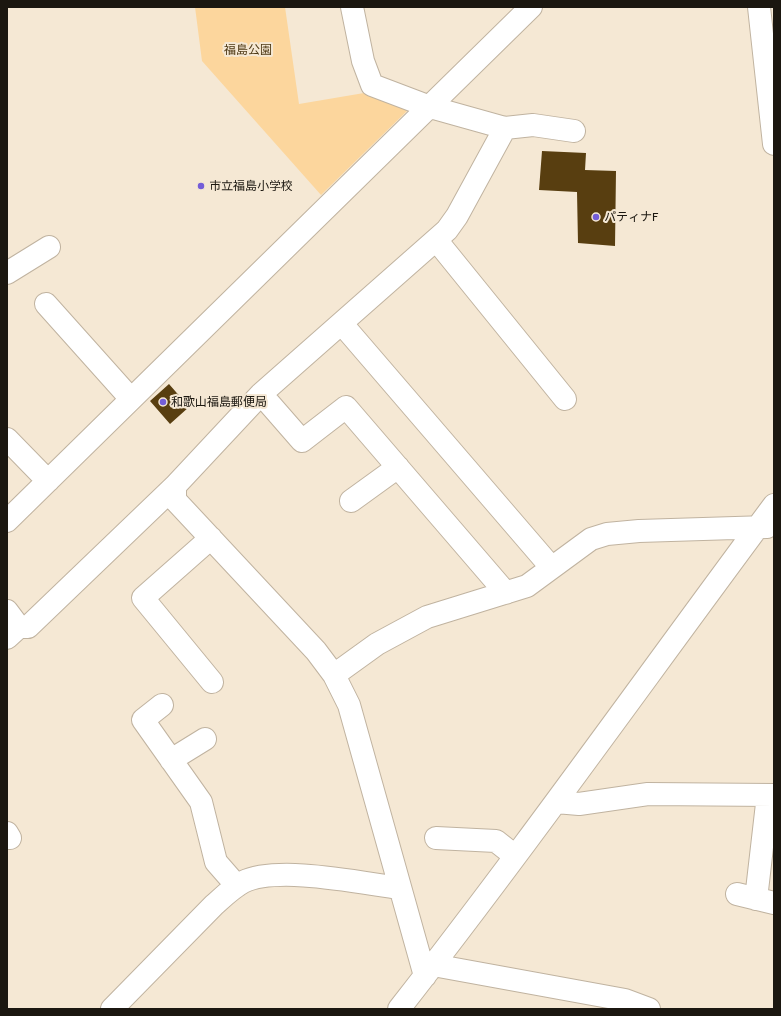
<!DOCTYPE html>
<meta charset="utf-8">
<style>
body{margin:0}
#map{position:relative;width:781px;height:1016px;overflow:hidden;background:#f5e8d4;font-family:Cabin,sans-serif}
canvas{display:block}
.frame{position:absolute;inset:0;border:8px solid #1b1710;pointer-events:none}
</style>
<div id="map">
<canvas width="781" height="1016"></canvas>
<div class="frame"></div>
</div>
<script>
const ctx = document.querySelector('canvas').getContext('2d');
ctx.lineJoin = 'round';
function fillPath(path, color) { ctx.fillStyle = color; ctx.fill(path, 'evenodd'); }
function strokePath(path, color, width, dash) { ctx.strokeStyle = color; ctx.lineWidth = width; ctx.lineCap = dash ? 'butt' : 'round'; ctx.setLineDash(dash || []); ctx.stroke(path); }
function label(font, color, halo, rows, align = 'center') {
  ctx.font = font + ' Cabin,"Noto Sans JP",sans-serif'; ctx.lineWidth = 4; ctx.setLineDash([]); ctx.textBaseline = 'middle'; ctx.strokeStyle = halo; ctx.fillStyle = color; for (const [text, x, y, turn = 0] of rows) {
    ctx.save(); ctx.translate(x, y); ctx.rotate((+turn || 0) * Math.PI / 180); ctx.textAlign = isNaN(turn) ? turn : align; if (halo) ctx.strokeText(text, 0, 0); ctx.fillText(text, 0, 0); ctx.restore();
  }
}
fillPath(new Path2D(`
 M195,7H285L299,104L364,93L408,110L321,195L202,61Z`), '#fcd69d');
fillPath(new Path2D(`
 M542,151L586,153L585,170L616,171L615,246L578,243L577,192L539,190Z
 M169,384L189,407L170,424L150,401Z`), '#583e10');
const minor = new Path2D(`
 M352,7L363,61L372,85L430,107L505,128L533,125L574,131
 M759,7L774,144
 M437,241L565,399
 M7,273L49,247
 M46,304L131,399
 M342,324L551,567
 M261,394L302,441L346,407L506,593
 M7,439L48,481
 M351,501L398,467
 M7,521L531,7
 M211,538L143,598L212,682
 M7,611L19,627L7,638
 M19,627H28L175,486
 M334,675L377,644L427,617L527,586L591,539L607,534L639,531L767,527
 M162,705L143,720L201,802L216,862L237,886
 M171,760L205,739
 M556,802L579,804L648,794L774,795
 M7,833L10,838
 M436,838L496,841L515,856
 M737,894L774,903
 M756,899L768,795
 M433,965L625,1000L649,1009
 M425,976L349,705L334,675L316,651L175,500V486L261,394L447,230L457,216L505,128
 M112,1009L214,905C223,897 232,888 243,882C278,865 361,883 400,888
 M399,1009C528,844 649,673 774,505`);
strokePath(minor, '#c0b3a0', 24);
strokePath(minor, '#fff', 22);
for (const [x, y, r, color] of [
 [201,186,4,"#745dd8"],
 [596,217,4,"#745dd8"],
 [163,402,4,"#745dd8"]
]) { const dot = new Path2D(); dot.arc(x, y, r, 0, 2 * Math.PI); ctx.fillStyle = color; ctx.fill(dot); strokePath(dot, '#f5e8d4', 1.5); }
label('12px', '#4e3915', '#f5e8d4', [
 ["福島公園",248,50]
]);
label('12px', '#1b1710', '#f5e8d4', [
 ["市立福島小学校",209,186],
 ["パティナF",604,217],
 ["和歌山福島郵便局",171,402]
], 'left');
</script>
